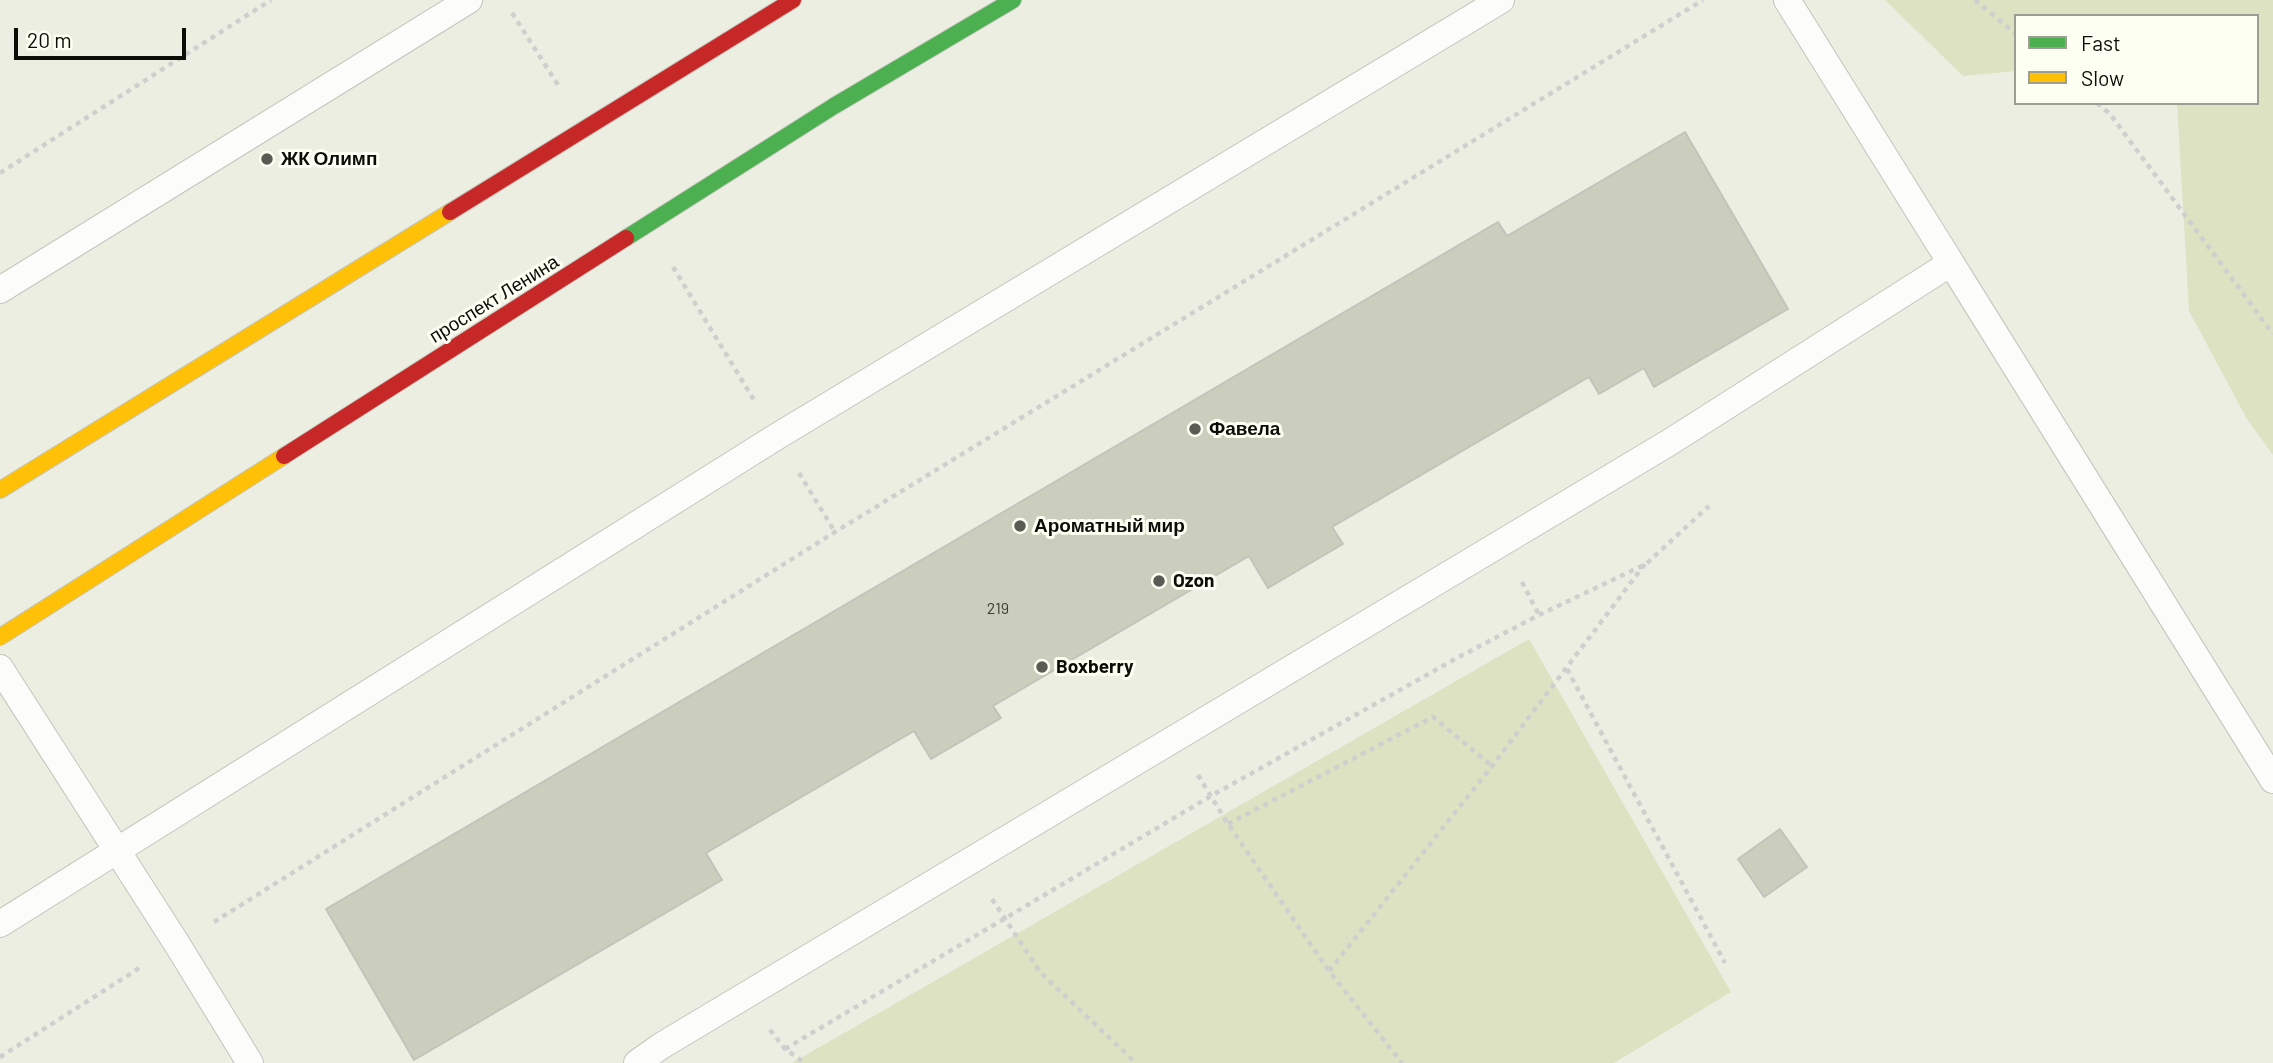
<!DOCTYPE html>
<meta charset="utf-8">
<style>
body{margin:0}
#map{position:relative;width:2273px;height:1063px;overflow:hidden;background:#eceee2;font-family:Barlow,sans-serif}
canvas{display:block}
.legend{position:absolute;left:2014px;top:14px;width:245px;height:91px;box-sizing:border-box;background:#fcfff2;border:2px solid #9c9e94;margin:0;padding:9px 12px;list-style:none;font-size:21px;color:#0c0d07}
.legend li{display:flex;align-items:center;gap:14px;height:35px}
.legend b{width:35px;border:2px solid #9c9e94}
.scale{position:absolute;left:14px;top:28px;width:172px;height:32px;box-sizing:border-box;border:4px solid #0c0d07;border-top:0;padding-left:9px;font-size:21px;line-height:24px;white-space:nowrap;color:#0c0d07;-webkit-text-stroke:5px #fcfff2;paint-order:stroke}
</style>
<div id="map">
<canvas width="2273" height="1063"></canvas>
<ul class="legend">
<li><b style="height:9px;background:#4caf50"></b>Fast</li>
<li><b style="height:9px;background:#ffc107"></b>Slow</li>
</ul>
<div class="scale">20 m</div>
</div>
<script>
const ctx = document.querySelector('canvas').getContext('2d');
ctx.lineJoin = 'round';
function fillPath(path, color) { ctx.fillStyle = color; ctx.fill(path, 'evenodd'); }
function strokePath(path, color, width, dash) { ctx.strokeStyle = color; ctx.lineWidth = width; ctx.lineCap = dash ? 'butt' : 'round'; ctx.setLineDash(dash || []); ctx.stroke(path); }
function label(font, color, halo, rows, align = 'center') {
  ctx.font = font + ' Barlow,sans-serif'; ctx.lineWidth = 6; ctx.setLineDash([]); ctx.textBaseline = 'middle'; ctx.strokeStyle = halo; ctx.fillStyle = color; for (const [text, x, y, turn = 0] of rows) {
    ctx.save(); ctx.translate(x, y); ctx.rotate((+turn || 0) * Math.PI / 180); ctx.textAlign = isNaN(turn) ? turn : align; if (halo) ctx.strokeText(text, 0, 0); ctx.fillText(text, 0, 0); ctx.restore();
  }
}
fillPath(new Path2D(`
 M1885,0H2273V455L2247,419L2189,311L2177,103H2257V16H2016V71L1963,76Z
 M1529,639L1731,992L1614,1063H792Z`), '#dde2c2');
const building = new Path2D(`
 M1685,132L1788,309L1654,387L1644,368L1599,394L1589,377L1332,527L1343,544L1268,588L1249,556L993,706L1001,718L931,759L914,731L706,853L722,880L414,1060L326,909L1498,222L1507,236Z
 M1780,829L1807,867L1764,897L1738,859Z`);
fillPath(building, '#cbcebc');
strokePath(building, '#c2c4bb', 2);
const lane = new Path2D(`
 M1951,263L2273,780
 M0,290L469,0
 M0,668L177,944L250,1063
 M0,924L776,437L1501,0
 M637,1063L661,1046L1670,442L1951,263L1787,0`);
const fast = new Path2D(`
 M626,238L834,106L1013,0`);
const slow = new Path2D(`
 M0,490L450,212
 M0,637L284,456`);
const jam = new Path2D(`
 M450,212L793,0
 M284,456L626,238`);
strokePath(lane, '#c3c5bc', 28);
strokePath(fast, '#c3c5bc', 18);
strokePath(slow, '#c3c5bc', 18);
strokePath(jam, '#c3c5bc', 18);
strokePath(new Path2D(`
 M1975,0L2016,34
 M512,13L560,88
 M2097,103L2110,114L2273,334
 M0,173L271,0
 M673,267L754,400
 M799,473L835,532
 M1522,582L1539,615
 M1567,669L1725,963
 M1198,775L1228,824L1329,971L1402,1063
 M1228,824L1433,717L1492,766
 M992,899L1040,972L1136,1063
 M214,922L835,532L1703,0
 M1329,971L1492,766L1645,564
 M770,1030L785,1049L805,1063
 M785,1049L1211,796L1457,658L1539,615L1646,564L1709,506
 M0,1057L141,967`), '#cfcfcd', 4.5, [5, 5]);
strokePath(lane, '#fcfcfb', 26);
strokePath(fast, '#4caf50', 16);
strokePath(slow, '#ffc107', 16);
strokePath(jam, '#c62828', 16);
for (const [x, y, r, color] of [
 [267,159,7,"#5a5c54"],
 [1195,429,7,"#5a5c54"],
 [1020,526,7,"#5a5c54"],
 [1159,581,7,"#5a5c54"],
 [1042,667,7,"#5a5c54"]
]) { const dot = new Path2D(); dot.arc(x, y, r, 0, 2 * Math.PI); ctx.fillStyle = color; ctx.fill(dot); strokePath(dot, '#fcfff2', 2.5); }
label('16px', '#3c3d34', null, [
 ["219",998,609]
]);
label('bold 19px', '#0c0d07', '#fcfff2', [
 ["ЖК Олимп",281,159],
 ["Фавела",1209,429],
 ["Ароматный мир",1034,526],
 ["Ozon",1173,581],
 ["Boxberry",1056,667]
], 'left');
label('19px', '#0c0d07', '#fcfff2', [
 ["проспект Ленина",494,299,-32]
]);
</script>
